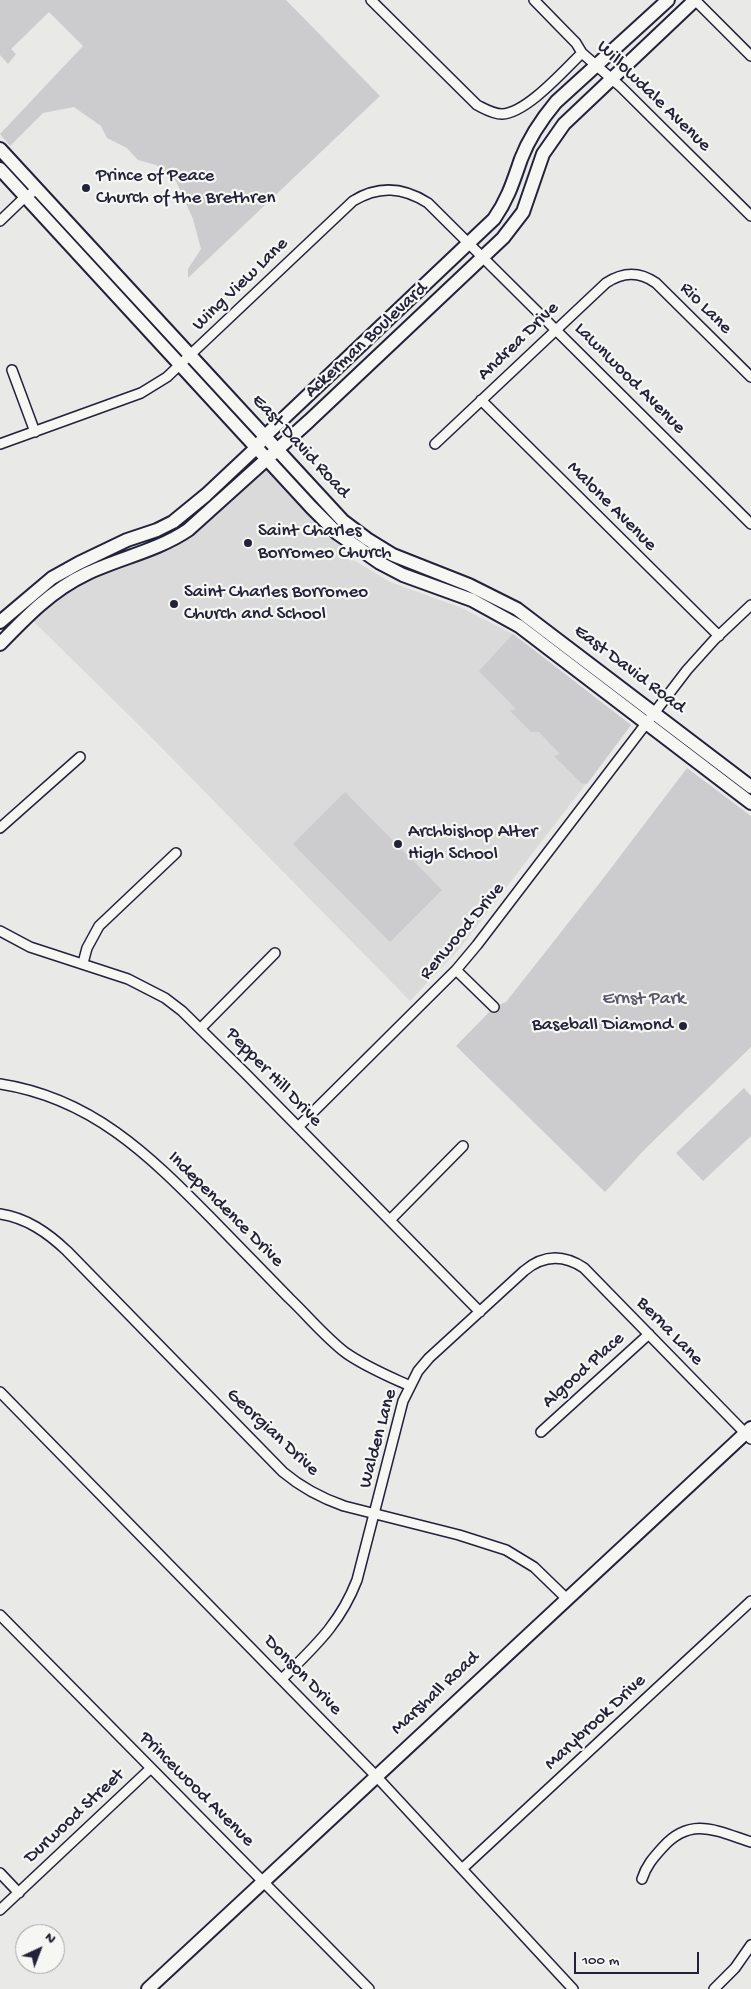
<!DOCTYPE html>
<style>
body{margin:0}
#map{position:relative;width:751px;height:1989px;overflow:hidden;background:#e9e9e7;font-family:"Gochi Hand",sans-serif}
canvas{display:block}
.north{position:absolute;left:15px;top:1924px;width:50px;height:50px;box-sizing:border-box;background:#f6f6f2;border:1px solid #a1a1a9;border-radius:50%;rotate:43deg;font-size:14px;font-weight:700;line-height:20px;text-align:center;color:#22223b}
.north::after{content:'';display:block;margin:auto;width:18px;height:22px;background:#22223b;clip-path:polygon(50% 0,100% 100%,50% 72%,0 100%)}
.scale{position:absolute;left:574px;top:1952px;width:125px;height:22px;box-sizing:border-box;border:2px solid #22223b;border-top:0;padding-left:6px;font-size:15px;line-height:18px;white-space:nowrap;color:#22223b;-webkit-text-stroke:4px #f6f6f2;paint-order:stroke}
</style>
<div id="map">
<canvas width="751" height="1989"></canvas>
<div class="north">N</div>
<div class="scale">100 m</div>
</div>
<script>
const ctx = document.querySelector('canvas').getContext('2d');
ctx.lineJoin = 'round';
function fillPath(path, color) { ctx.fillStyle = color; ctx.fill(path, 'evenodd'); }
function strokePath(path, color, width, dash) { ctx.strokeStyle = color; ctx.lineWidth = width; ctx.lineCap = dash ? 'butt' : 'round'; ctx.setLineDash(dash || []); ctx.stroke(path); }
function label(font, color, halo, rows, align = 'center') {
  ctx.font = font + ' "Gochi Hand",sans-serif'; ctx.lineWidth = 4.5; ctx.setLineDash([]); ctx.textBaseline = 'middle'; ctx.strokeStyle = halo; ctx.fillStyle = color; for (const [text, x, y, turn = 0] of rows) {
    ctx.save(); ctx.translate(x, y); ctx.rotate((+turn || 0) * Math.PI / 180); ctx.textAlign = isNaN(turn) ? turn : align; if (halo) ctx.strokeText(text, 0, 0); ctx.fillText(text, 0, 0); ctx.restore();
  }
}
fillPath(new Path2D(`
 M266,459L359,550L352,559L390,582L462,608L513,634L631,725L459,949L410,1001L152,738L28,616L47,597L168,541Z`), '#dadada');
fillPath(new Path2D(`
 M0,0H286L380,96L188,278V269L201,249L193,219L176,181L156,165L138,160L127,148L107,138L101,126L74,107L43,113L10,146L0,134L83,46L49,12L11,49L16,54L8,64L0,55Z
 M513,634L631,725L587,784L581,783L554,756L560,754L539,732H531L510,711L516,709L479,671Z
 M687,768L751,816V1047L646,1148L605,1192L456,1046L494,1007L506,1002L602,880Z
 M345,792L442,890L390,942L293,844Z
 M744,1088L751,1096V1136L703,1181L676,1153Z`), '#ccccce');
const street = new Path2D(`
 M371,0L477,105C485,109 493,114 502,114C527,113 564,70 582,53
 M534,0L576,43L582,53L621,87L751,216
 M695,0L751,56
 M0,221L25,197L38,189
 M12,370L35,432
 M481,400L719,636
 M0,444L141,393L167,377L190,355L353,201C379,185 403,187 428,203L751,524
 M435,444L606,283C623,272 639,271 656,283L751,377
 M0,828L80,757
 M0,931L30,947L128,979L165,998L182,1011L245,1073L480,1312
 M83,963L87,948L99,926L176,853
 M456,970L494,1007
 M201,1028L275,953
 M0,1084C91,1098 148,1154 210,1217C236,1244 263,1271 289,1298C308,1316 325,1337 346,1353C366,1367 388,1376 410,1386
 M298,1127L456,970L477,945L687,670L714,640L751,605
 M0,1214C27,1218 48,1233 67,1251L283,1472C302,1488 321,1498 344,1506L459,1535L506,1550L534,1567L567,1599
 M390,1220L463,1146
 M0,1392L376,1776L573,1989
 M541,1432L649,1334
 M0,1615L369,1989
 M282,1679C315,1646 340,1624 357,1580L403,1401L418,1371L429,1358L524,1271C543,1255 563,1254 584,1268L751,1439
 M463,1868L751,1601
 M0,1873L19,1893
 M642,1879C646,1866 653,1858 663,1847C691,1816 717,1831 751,1842
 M0,1910L151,1768
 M714,1989L735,1968L751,1945`);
const secondary = new Path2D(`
 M0,149L343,521L367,539L393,555L469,585L517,609L751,787
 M0,169L311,507L337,533L380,563L403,575L472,600L519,626L751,803
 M0,622L52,578L79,563L127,540L157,530L173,522L206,495L256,448L265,436L494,219C508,199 513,182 521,159C529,138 541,120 556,102L668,0
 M0,644C26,617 52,590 86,574C119,558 157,551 188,530L309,421L503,238L523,212L543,154L564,124L695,0
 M148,1989L751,1428`);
strokePath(street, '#22223b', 12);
strokePath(secondary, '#22223b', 16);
strokePath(street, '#f6f6f2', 9);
strokePath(secondary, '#f6f6f2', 12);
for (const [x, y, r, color] of [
 [86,188,5,"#22223b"],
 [248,543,5,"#22223b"],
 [174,604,5,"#22223b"],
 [398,844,5,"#22223b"],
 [683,1026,5,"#22223b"]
]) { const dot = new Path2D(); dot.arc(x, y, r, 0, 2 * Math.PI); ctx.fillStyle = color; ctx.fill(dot); strokePath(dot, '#f6f6f2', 2); }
label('19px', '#22223b', '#f6f6f2', [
 ["Willowdale Avenue",653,97,44],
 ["Wing View Lane",241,285,-44],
 ["Rio Lane",705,309,45],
 ["Ackerman Boulevard",367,341,-43],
 ["Andrea Drive",519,342,-44],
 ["Lawnwood Avenue",629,379,45],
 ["East David Road",300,447,47],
 ["Malone Avenue",611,507,45],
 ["East David Road",629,670,37],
 ["Renwood Drive",463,932,-50],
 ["Pepper Hill Drive",273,1078,46],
 ["Independence Drive",225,1210,45],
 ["Berna Lane",669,1332,46],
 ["Algood Place",584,1371,-42],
 ["Georgian Drive",272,1433,43],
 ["Walden Lane",379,1439,-75],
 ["Donson Drive",302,1676,46],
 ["Marshall Road",436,1694,-43],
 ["Marybrook Drive",596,1723,-43],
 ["Princewood Avenue",196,1790,45],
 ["Durwood Street",75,1817,-43]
]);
label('19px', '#22223b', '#f6f6f2', [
 ["Prince of Peace",96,177],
 ["Church of the Brethren",96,199],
 ["Saint Charles",258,532],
 ["Borromeo Church",258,554],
 ["Saint Charles Borromeo",184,593],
 ["Church and School",184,615],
 ["Archbishop Alter",408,833],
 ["High School",408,855],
 ["Baseball Diamond",673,1026,"right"]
], 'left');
label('19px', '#555567', '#f6f6f2', [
 ["Ernst Park",644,1000]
]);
</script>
